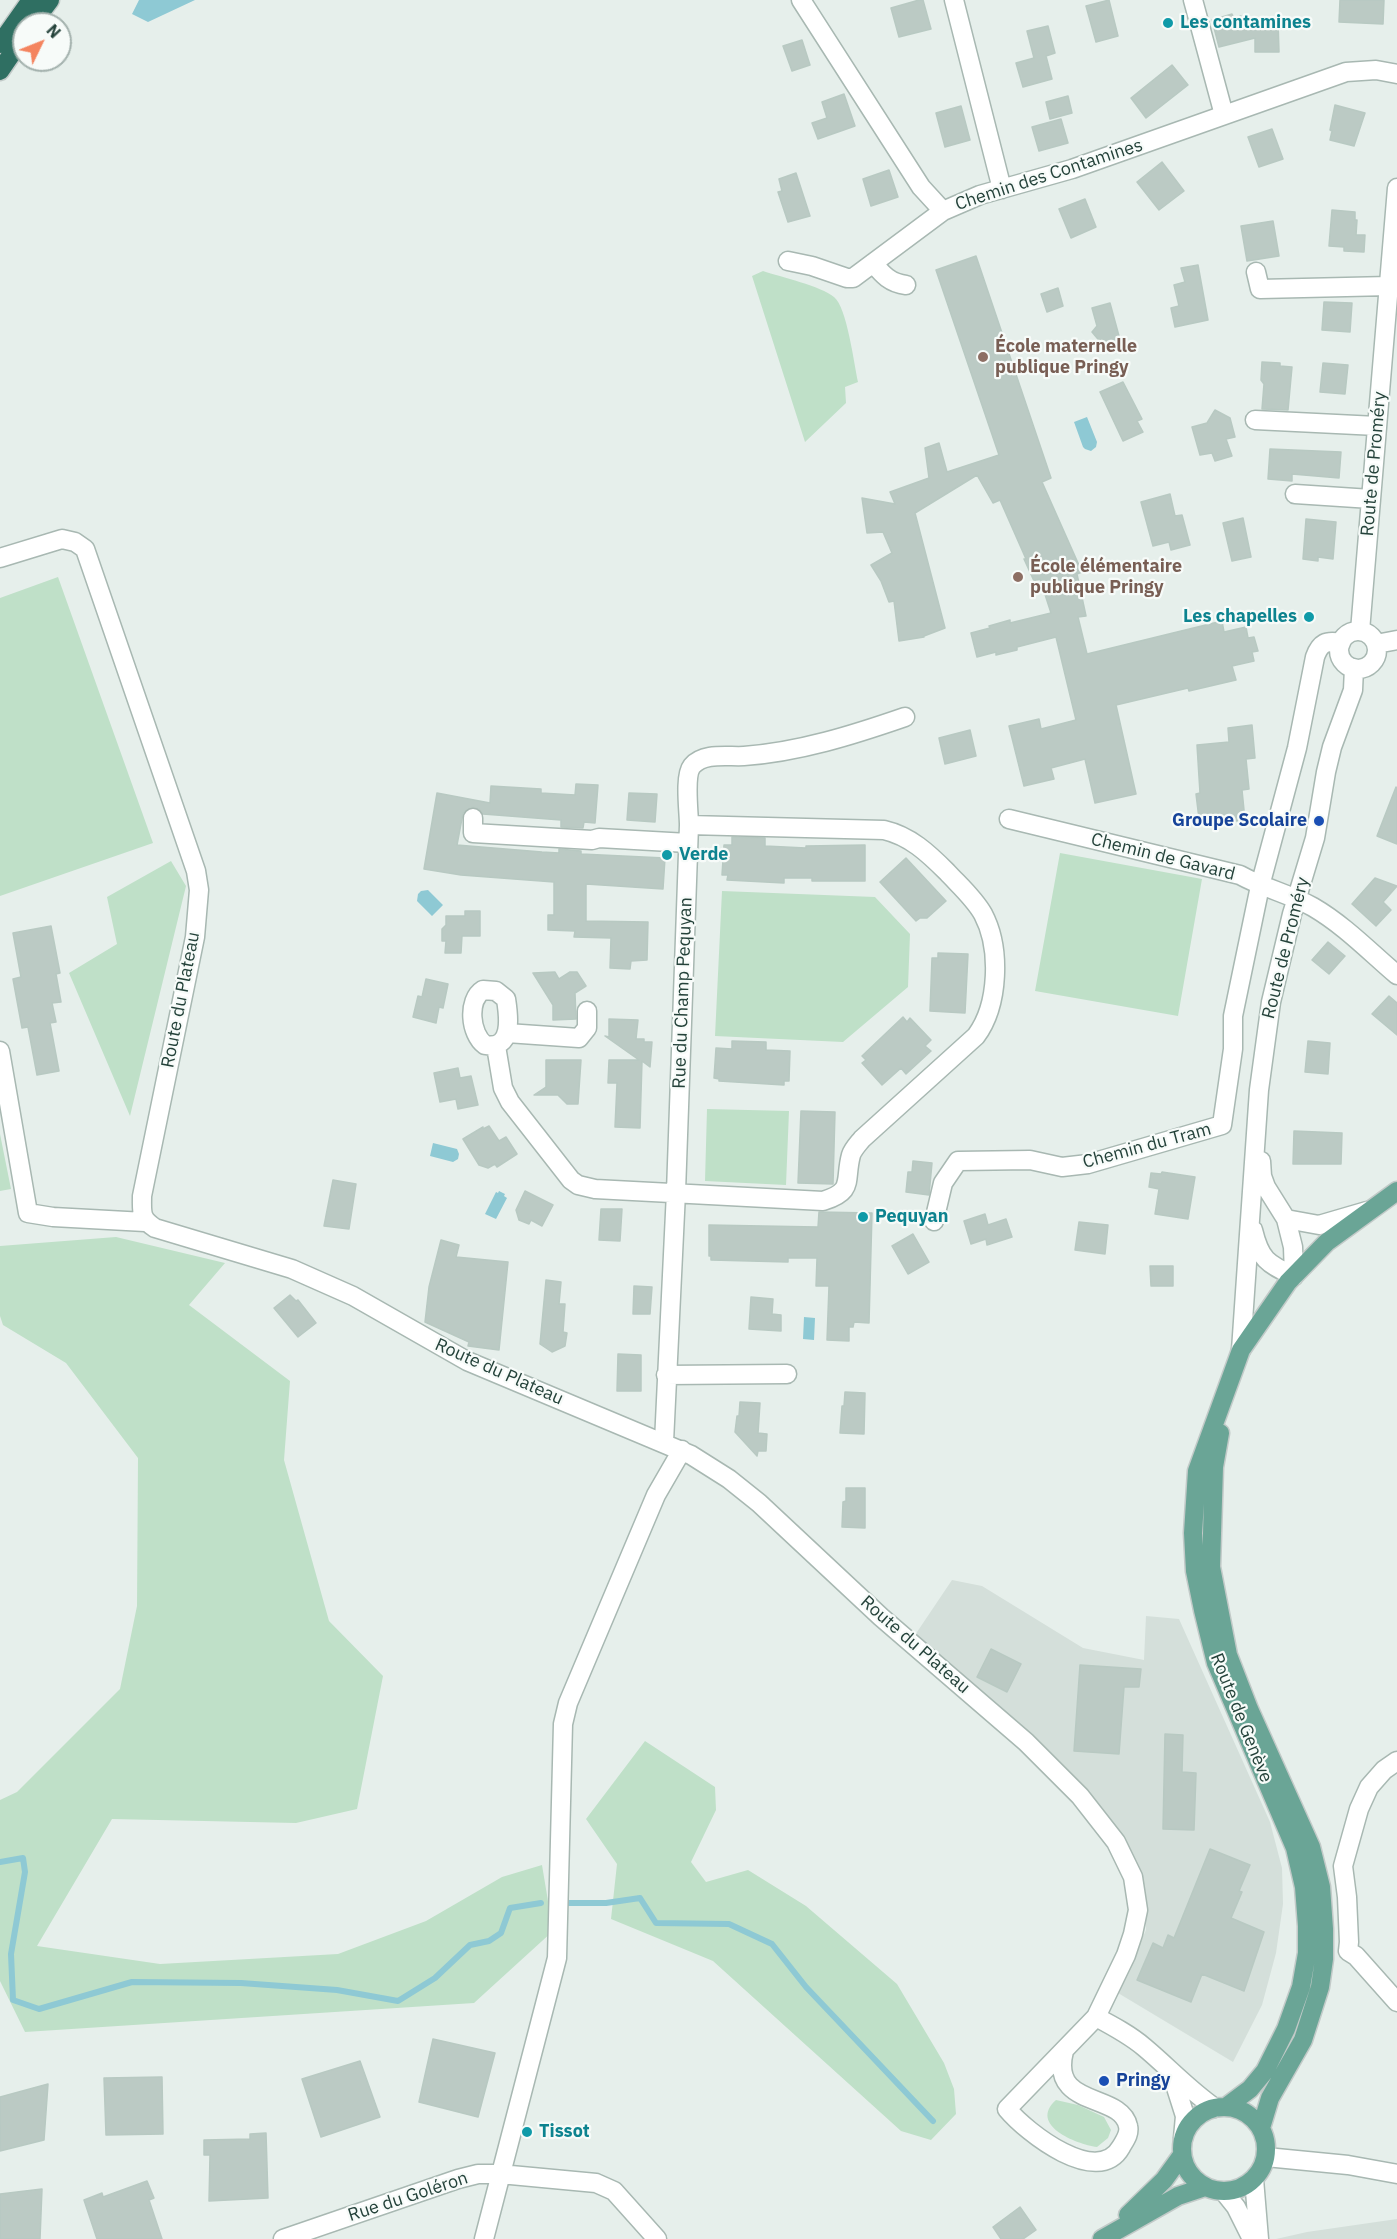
<!DOCTYPE html>
<meta charset="utf-8">
<style>
body{margin:0}
#map{position:relative;width:1397px;height:2239px;overflow:hidden;background:#e6efeb;font-family:"IBM Plex Sans",sans-serif}
canvas{display:block}
.north{position:absolute;left:12px;top:12px;width:60px;height:60px;box-sizing:border-box;background:#f7fbf9;border:2px solid #a3b1ad;border-radius:50%;rotate:47deg;font-size:16px;font-weight:700;line-height:24px;text-align:center;color:#24423a}
.north::after{content:'';display:block;margin:auto;width:21px;height:27px;background:#f4845f;clip-path:polygon(50% 0,100% 100%,50% 72%,0 100%)}
</style>
<div id="map">
<canvas width="1397" height="2239"></canvas>
<div class="north">N</div>
</div>
<script>
const ctx = document.querySelector('canvas').getContext('2d');
ctx.lineJoin = 'round';
function fillPath(path, color) { ctx.fillStyle = color; ctx.fill(path, 'evenodd'); }
function strokePath(path, color, width, dash) { ctx.strokeStyle = color; ctx.lineWidth = width; ctx.lineCap = dash ? 'butt' : 'round'; ctx.setLineDash(dash || []); ctx.stroke(path); }
function label(font, color, halo, rows, align = 'center') {
  ctx.font = font + ' "IBM Plex Sans",sans-serif'; ctx.lineWidth = 4.5; ctx.setLineDash([]); ctx.textBaseline = 'middle'; ctx.strokeStyle = halo; ctx.fillStyle = color; for (const [text, x, y, turn = 0] of rows) {
    ctx.save(); ctx.translate(x, y); ctx.rotate((+turn || 0) * Math.PI / 180); ctx.textAlign = isNaN(turn) ? turn : align; if (halo) ctx.strokeText(text, 0, 0); ctx.fillText(text, 0, 0); ctx.restore();
  }
}
fillPath(new Path2D(`
 M952,1580L982,1586L1083,1648L1144,1660L1146,1616L1179,1619L1270,1822L1282,1868L1283,1904L1276,1953L1262,2005L1233,2062L1118,1993L1146,1930L1145,1898L1130,1848L1091,1796L1031,1737L915,1635Z
 M1397,2219V2239H1276L1307,2232Z`), '#d4dfda');
fillPath(new Path2D(`
 M763,271C781,277 821,286 834,297C847,307 854,364 858,382L845,387L846,403L805,442L752,276Z
 M58,577L153,843L0,896V598Z
 M1060,853L1202,879L1178,1016L1035,991Z
 M171,861L186,886L130,1116L69,973L117,944L107,897Z
 M722,891L875,897L910,934L908,987L843,1042L715,1036Z
 M707,1109L789,1111L786,1185L705,1181Z
 M0,1134L11,1189L0,1191Z
 M116,1237L225,1263L189,1305L290,1381L284,1460L329,1621L383,1676L357,1809L296,1823L112,1819L37,1946L160,1964L338,1954L426,1921L502,1877L542,1865L553,1931L474,2003L25,2032L0,1981V1800L17,1792L120,1689L137,1606L138,1458L66,1363L3,1325L0,1316V1246Z
 M645,1741L715,1787L716,1810L691,1862L706,1882L748,1870L806,1906L897,1984L944,2063L954,2089L956,2114L931,2140L901,2131L713,1961L611,1919L617,1864L586,1819Z
 M1056,2100L1078,2105L1104,2117L1111,2130L1108,2138L1097,2147C1076,2144 1028,2125 1056,2100Z`), '#bfe0c8');
fillPath(new Path2D(`
 M139,0H195L148,22L132,14Z
 M1087,417L1097,442L1096,447L1091,451L1085,449L1083,447L1074,422Z
 M428,890L443,905L432,916L417,901L418,894L421,891Z
 M433,1143L457,1149L459,1154L458,1159L453,1162L430,1156Z
 M499,1191L505,1194L504,1196L507,1198L496,1219L485,1214L496,1192L498,1193Z
 M804,1317L815,1318L814,1340L803,1339Z`), '#8ec9d4');
strokePath(new Path2D(`
 M0,1862L23,1858L25,1872L11,1954L13,2000L39,2009L132,1982L241,1983L337,1990L398,2001L435,1978L470,1945L489,1941L501,1933L510,1908L541,1903
 M568,1903H606L640,1898L656,1923L729,1924L772,1944L806,1987L933,2121`), '#8ec9d4', 6);
const building = new Path2D(`
 M919,0H923L931,29L899,37L891,8Z
 M1109,0L1118,36L1096,42L1086,6Z
 M1340,0H1384L1383,24L1339,22Z
 M1232,14L1234,18L1241,16L1242,22L1278,21L1279,52H1255V38L1219,47L1212,20Z
 M1048,26L1055,53L1046,56L1052,79L1023,87L1016,63L1034,58L1027,31Z
 M802,40L810,65L792,71L783,46Z
 M1172,65L1188,85L1146,118L1131,98Z
 M844,94L855,126L818,139L812,123L827,118L822,102Z
 M1068,96L1072,113L1050,119L1046,102Z
 M1335,105L1365,113L1354,146L1330,140L1332,131L1330,130Z
 M961,106L970,140L945,147L936,113Z
 M1061,119L1068,143L1039,151L1032,127Z
 M1272,129L1283,159L1259,167L1248,137Z
 M1162,162L1184,191L1159,210L1137,182Z
 M889,170L898,197L871,206L863,179Z
 M796,173L810,216L788,222L778,192L782,191L779,179Z
 M1085,199L1096,227L1071,238L1059,209Z
 M1332,210L1355,212V220H1357L1356,235H1365L1364,252L1344,251V247L1329,246Z
 M1273,221L1279,256L1247,261L1241,226Z
 M976,256L1051,478L1042,482L1082,572L1077,574L1086,616L1078,617L1087,654L1222,621L1224,632L1246,627L1248,638L1254,637L1258,651L1252,652L1254,661L1232,666L1236,680L1189,691L1188,688L1116,705L1136,794L1095,803L1085,759L1051,768L1054,779L1024,786L1009,726L1039,719L1041,729L1076,720L1056,637L1017,647V650L996,655V652L977,657L971,633L990,628L989,626L1010,620V623L1051,613L1040,579L1034,581L1024,559H1026L1000,500L993,503L977,475L915,513L945,628L924,636V637L899,641L894,601L889,602L881,581L871,565L892,553L883,532L867,533L862,498L895,504L890,492L929,478L925,448L939,443L947,472L999,455L936,270Z
 M1198,265L1208,320L1175,327L1171,308L1179,306L1174,285L1185,282L1181,268Z
 M1058,288L1063,306L1047,312L1041,294Z
 M1324,302L1352,303L1350,332L1322,330Z
 M1110,303L1122,347L1108,351L1092,332L1097,326L1092,308Z
 M1262,362L1280,363V366L1292,367L1288,410L1262,409L1264,384L1261,380Z
 M1323,363L1348,365L1345,394L1320,392Z
 M1123,382L1142,419L1137,421L1143,432L1123,441L1100,392Z
 M1215,410L1230,418L1235,437L1226,439L1232,456L1215,461L1212,453L1200,455L1192,427L1207,423Z
 M1270,449L1341,452L1339,478L1292,474V481L1268,479Z
 M1170,494L1175,516L1182,515L1190,545L1171,550L1169,542L1153,546L1141,502Z
 M1243,518L1251,557L1232,561L1223,523Z
 M1306,519L1336,522L1333,559L1318,557V561L1303,559Z
 M1252,725L1255,758L1246,759L1249,789L1242,790L1245,820L1218,823V817L1199,819L1196,794L1200,793L1197,745L1229,742L1228,728Z
 M970,730L976,756L945,764L939,738Z
 M576,784L598,785L595,823L584,822L583,828L561,827V820L483,814L479,809L472,807L463,813L457,845L542,852L559,853V849L581,851V854L665,858L663,889L586,884V921L648,922L647,960L631,961L630,969L610,968L611,938L574,937L575,931L548,930V915H554V882L461,875L424,869L437,793L490,803L491,786L541,789V793L575,795Z
 M1396,787L1397,788V844L1377,836Z
 M629,793L657,794L655,822L627,820Z
 M732,837L765,838V846L806,848V846L865,845V881H812V878H784V883L727,880L728,875H722L724,845H732Z
 M906,858L946,901L927,918H920L916,921L880,882Z
 M1375,878L1397,886L1383,902L1391,910L1376,926L1352,904Z
 M465,911H480V936H462L461,953H445L446,941H442V929L446,925V916H465Z
 M51,926L60,973L56,974L61,1002L52,1003L56,1022L50,1023L59,1071L37,1075L28,1027L22,1028L13,979L21,977L13,933Z
 M1328,942L1345,956L1329,974L1312,960Z
 M938,953L968,954L965,1013L930,1011L932,958H938Z
 M555,972L559,979L570,972H577L586,986L575,993L576,1019L553,1020V1005L533,973Z
 M426,979L448,984L443,1008L439,1007L436,1023L413,1017L418,996L422,997Z
 M1389,996L1397,1003V1035L1372,1014Z
 M903,1017L907,1022L910,1018L931,1040L925,1046L931,1051L906,1074L901,1068L882,1085L862,1063L866,1060L862,1056Z
 M609,1019L638,1020L636,1039H644V1042H652L650,1067L642,1061L640,1128L615,1127L617,1083H608L609,1060H639L605,1036L609,1037Z
 M732,1041L766,1042V1050L790,1051L789,1081H784V1085L719,1081V1079L714,1078L716,1048L732,1049Z
 M1308,1041L1330,1043L1328,1074L1305,1072Z
 M546,1060H581L578,1104H567L558,1095H534L546,1087Z
 M458,1068L460,1078L471,1076L478,1105L458,1109L456,1099L440,1102L434,1073Z
 M801,1111L835,1112L833,1184L798,1183Z
 M489,1126L499,1141L506,1137L517,1154L497,1167L495,1164L488,1168L479,1165L463,1139L483,1127V1129Z
 M1294,1131L1342,1133L1341,1164H1293Z
 M913,1161L932,1163L929,1195L906,1192L908,1172H912Z
 M1162,1172L1195,1177L1188,1219L1155,1214L1159,1189L1149,1187L1151,1173L1161,1174Z
 M333,1180L356,1184L349,1229L324,1226Z
 M525,1191L553,1205L542,1226L531,1220L529,1224L519,1220L516,1210Z
 M601,1209H622L620,1241L599,1240Z
 M819,1212L872,1213L869,1323L854,1322L853,1327H849V1341L827,1340L829,1286H816L817,1258H788V1262L711,1260V1256H709V1225L818,1227Z
 M985,1214L988,1225L1006,1219L1012,1237L987,1245L986,1239L971,1244L964,1221Z
 M1079,1222L1108,1225L1105,1254L1075,1250Z
 M913,1234L929,1262L908,1274L892,1246Z
 M441,1240L459,1245L456,1257L508,1262L499,1350L468,1346L469,1342L425,1322L429,1287Z
 M1150,1266H1173V1286H1151Z
 M546,1280L561,1282L559,1304H565L563,1332L567,1333L565,1346L552,1352L540,1344Z
 M634,1286L652,1287L650,1314H633Z
 M290,1295L296,1301L298,1300L316,1323L298,1337L274,1308Z
 M751,1297L773,1299L772,1314L781,1315V1331L749,1329Z
 M618,1354L641,1355V1391H617Z
 M845,1392L865,1393L864,1434L840,1433L842,1406H844Z
 M740,1402L760,1403L758,1433L767,1434L766,1451H758L757,1456L735,1432L737,1416H739Z
 M846,1488H865V1528L842,1527L843,1502L846,1501Z
 M991,1649L1021,1664L1007,1692L977,1677Z
 M1080,1665L1141,1669L1139,1687H1124L1119,1754L1074,1751Z
 M1165,1734L1183,1735L1182,1772L1196,1773L1194,1830L1163,1829Z
 M1210,1849L1250,1865L1239,1891L1242,1892L1231,1918L1264,1932L1244,1991L1202,1974L1191,2002L1137,1980L1153,1943L1163,1948L1168,1935L1174,1938Z
 M433,2039L495,2053L478,2117L419,2102Z
 M360,2061L380,2117L321,2137L302,2079Z
 M162,2077L163,2134L106,2135L104,2078Z
 M48,2084L44,2140L0,2151V2097Z
 M266,2133L268,2198L209,2201L210,2155H204V2140L250,2139V2134Z
 M147,2181L154,2198L149,2200L162,2239H97L84,2200L102,2193L103,2197Z
 M42,2189L40,2239H0V2194Z
 M1020,2207L1036,2230L1023,2239H1001L993,2227Z`);
fillPath(building, '#bbcac4');
strokePath(building, '#b8c9c2', 1.5);
const minor = new Path2D(`
 M801,0L921,187L943,211L980,195L1072,169L1346,72L1376,70L1397,74
 M954,0L1002,189
 M1193,0L1224,115
 M788,261L812,266L847,278H853L943,211
 M873,263C883,275 890,283 906,285
 M1256,272L1260,289L1389,286
 M1255,420L1377,426
 M1295,494L1371,499
 M0,558L62,539L75,542L85,549L196,871L199,890L195,937L142,1196C142,1213 140,1218 155,1228L292,1269L353,1296L467,1361L691,1455L729,1479L759,1503L881,1617L1026,1742L1080,1796L1116,1842L1133,1877L1138,1910L1133,1934L1126,1955L1096,2017L1007,2109C1027,2133 1098,2188 1121,2147C1125,2140 1130,2134 1128,2126C1121,2092 1049,2109 1064,2051
 M1360,631L1397,188
 M1339 650a19 19 0 1 1 38 0a19 19 0 1 1-38 0Z
 M1376,644L1397,640
 M473,818V833L592,840L599,838L688,843
 M1009,819L1240,875C1263,888 1290,894 1313,907C1344,925 1370,952 1397,975
 M483,990L496,991L506,999C509,1018 513,1050 485,1045C470,1034 467,1000 483,990Z
 M507,1033L579,1038L587,1028V1011
 M496,1046L503,1088L510,1102L571,1180L578,1185L595,1189L823,1201C855,1191 844,1181 851,1155C853,1149 858,1144 862,1139L976,1036C999,1005 1001,948 983,914C974,898 959,885 947,872C928,853 910,836 884,830L689,825
 M0,1051L28,1213L53,1217L145,1222
 M1286,1219L1319,1225L1367,1211
 M934,1221L943,1183L958,1161L1030,1160L1062,1167L1088,1164L1222,1125L1233,1049V1016L1260,886L1297,748L1315,657C1320,643 1326,640 1341,643
 M1253,1230C1260,1259 1267,1264 1294,1276L1293,1247L1286,1219L1266,1187L1262,1176L1261,1161
 M1241,1350L1259,1090L1271,1002L1292,914L1315,838L1326,772L1332,747L1353,690L1354,668
 M666,1375L787,1374
 M664,1442L676,1192L689,825C689,812 684,776 692,766C704,752 728,757 744,756C799,752 853,735 905,717
 M1348,1951L1349,1942L1347,1897L1343,1866L1359,1809L1369,1787L1384,1770L1397,1761
 M1348,1951L1356,1956L1397,2002
 M1096,2017C1113,2026 1130,2035 1144,2047C1168,2067 1189,2090 1215,2108
 M1172,2075L1185,2116L1183,2138
 M1266,2157L1348,2165L1397,2174
 M1254,2179L1259,2239
 M1224,2192L1236,2207L1252,2239
 M283,2239L458,2179L478,2174H500L596,2183L614,2191L657,2239
 M484,2239L557,1958L563,1724L568,1703L656,1495L682,1450`);
const major = new Path2D(`
 M1220,1433L1214,1467L1211,1567L1228,1655L1249,1709L1311,1847L1321,1887L1324,1929V1959L1320,1987L1303,2040L1270,2098L1261,2128
 M1182 2149a42 42 0 1 1 84 0a42 42 0 1 1-84 0Z
 M1226,2107L1250,2089L1265,2071L1286,2029L1301,1987L1307,1953V1926L1304,1887L1295,1848L1216,1663L1203,1610L1195,1571L1193,1533L1197,1471L1241,1350L1288,1282L1327,1242L1397,1191
 M1128,2215L1164,2180L1182,2155
 M1102,2239L1178,2196L1205,2187`);
const highway = new Path2D(`
 M32,24L50,0
 M0,44L31,0
 M0,71L24,36`);
strokePath(minor, '#a8b8b2', 21);
strokePath(major, '#c2cac8', 21);
strokePath(highway, '#c2cac8', 21);
strokePath(minor, '#fff', 18);
strokePath(major, '#6aa596', 18);
strokePath(highway, '#2f6f62', 18);
for (const [x, y, r, color] of [
 [1168,23,6,"#0f9aa8"],
 [983,357,6,"#8d6e63"],
 [1018,577,6,"#8d6e63"],
 [1309,617,6,"#0f9aa8"],
 [1319,821,6,"#1a4fb4"],
 [667,855,6,"#0f9aa8"],
 [863,1217,6,"#0f9aa8"],
 [1104,2081,6,"#1a4fb4"],
 [527,2132,6,"#0f9aa8"]
]) { const dot = new Path2D(); dot.arc(x, y, r, 0, 2 * Math.PI); ctx.fillStyle = color; ctx.fill(dot); strokePath(dot, '#f7fbf9', 2); }
label('bold 18px', '#0d838f', '#f7fbf9', [
 ["Les contamines",1180,23],
 ["Les chapelles",1297,617,"right"],
 ["Verde",679,855],
 ["Pequyan",875,1217],
 ["Tissot",539,2132]
], 'left');
label('18px', '#24423a', '#f7fbf9', [
 ["Chemin des Contamines",1049,175,-18],
 ["Route de Proméry",1374,464,-85],
 ["Chemin de Gavard",1163,857,14],
 ["Route de Proméry",1286,948,-76],
 ["Rue du Champ Pequyan",683,993,-88],
 ["Route du Plateau",181,1000,-79],
 ["Chemin du Tram",1147,1146,-15],
 ["Route du Plateau",499,1372,24],
 ["Route du Plateau",915,1645,41],
 ["Route de Genève",1241,1718,68],
 ["Rue du Goléron",408,2197,-18]
]);
label('bold 18px', '#785e54', '#f7fbf9', [
 ["École maternelle",995,347],
 ["publique Pringy",995,368],
 ["École élémentaire",1030,567],
 ["publique Pringy",1030,588]
], 'left');
label('bold 18px', '#164399', '#f7fbf9', [
 ["Groupe Scolaire",1307,821],
 ["Pringy",1116,2081,"left"]
], 'right');
</script>
